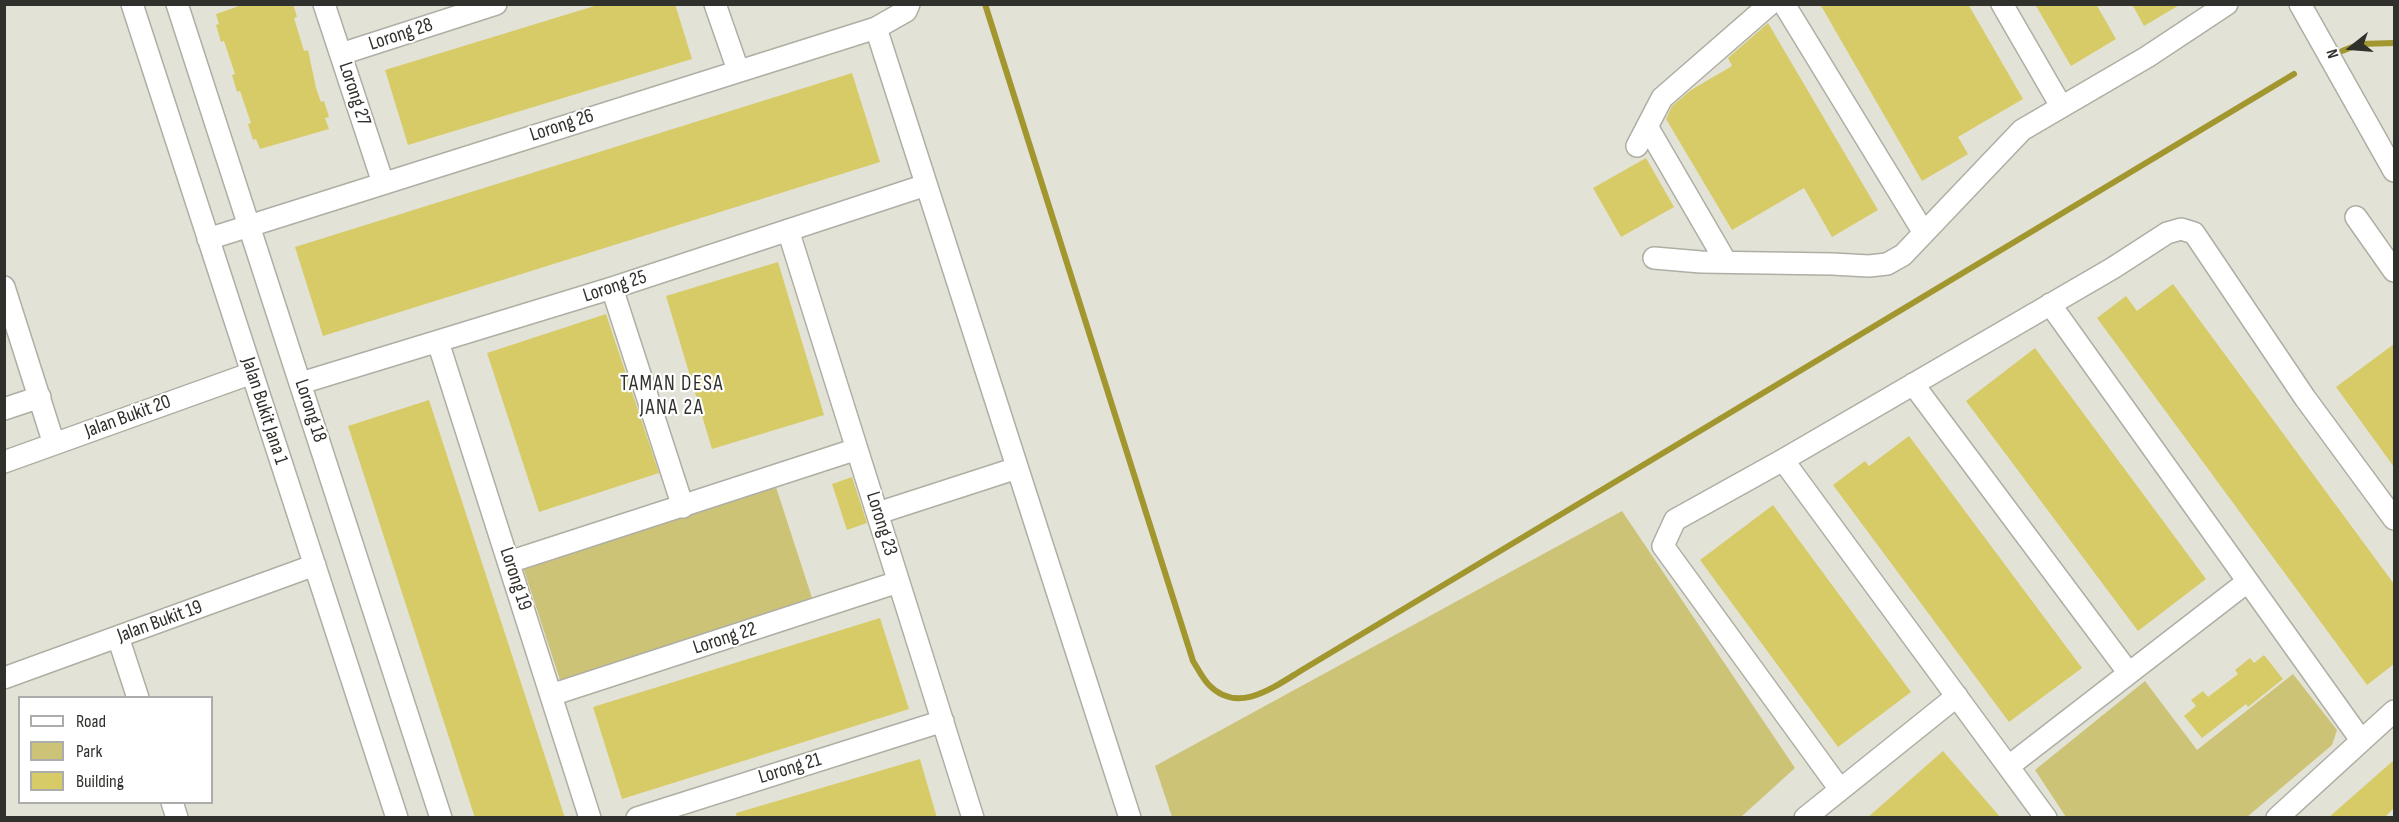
<!DOCTYPE html>
<style>
body{margin:0}
#map{position:relative;width:2399px;height:822px;overflow:hidden;background:#e3e2d7;font-family:"Sofia Sans Condensed",sans-serif}
canvas{display:block}
.frame{position:absolute;inset:0;border:6px solid #30302c;pointer-events:none}
.legend{position:absolute;left:18px;top:696px;width:195px;height:108px;box-sizing:border-box;background:#fff;border:2px solid #acacab;margin:0;padding:8px 10px;list-style:none;font-size:18px;color:#30302c}
.legend li{display:flex;align-items:center;gap:12px;height:30px}
.legend b{width:30px;border:2px solid #acacab}
.north{position:absolute;left:2321px;top:18px;width:60px;height:60px;-webkit-text-stroke:4px #fff;paint-order:stroke;rotate:253deg;font-size:16px;font-weight:700;line-height:24px;text-align:center;color:#30302c}
.north::after{content:'';display:block;margin:auto;width:21px;height:27px;background:#30302c;clip-path:polygon(50% 0,100% 100%,50% 72%,0 100%)}
</style>
<div id="map">
<canvas width="2399" height="822"></canvas>
<div class="frame"></div>
<ul class="legend">
<li><b style="height:8px;background:#fff"></b>Road</li>
<li><b style="height:16px;background:#ccc377"></b>Park</li>
<li><b style="height:16px;background:#d7cb68"></b>Building</li>
</ul>
<div class="north">N</div>
</div>
<script>
const ctx = document.querySelector('canvas').getContext('2d');
ctx.lineJoin = 'round';
function fillPath(path, color) { ctx.fillStyle = color; ctx.fill(path, 'evenodd'); }
function strokePath(path, color, width, dash) { ctx.strokeStyle = color; ctx.lineWidth = width; ctx.lineCap = dash ? 'butt' : 'round'; ctx.setLineDash(dash || []); ctx.stroke(path); }
function label(font, color, halo, rows, align = 'center') {
  ctx.font = font + ' "Sofia Sans Condensed",sans-serif'; ctx.lineWidth = 4.5; ctx.setLineDash([]); ctx.textBaseline = 'middle'; ctx.strokeStyle = halo; ctx.fillStyle = color; for (const [text, x, y, turn = 0] of rows) {
    ctx.save(); ctx.translate(x, y); ctx.rotate((+turn || 0) * Math.PI / 180); ctx.textAlign = isNaN(turn) ? turn : align; if (halo) ctx.strokeText(text, 0, 0); ctx.fillText(text, 0, 0); ctx.restore();
  }
}
fillPath(new Path2D(`
 M775,484L813,601L561,683L523,567Z
 M1622,511L1795,768L1741,817H1172L1155,766Z
 M2293,674L2337,730L2332,745L2247,817H2066L2035,770L2145,681L2197,750Z`), '#ccc377');
strokePath(new Path2D(`
 M985,4L1193,661C1198,669 1203,679 1209,685C1238,715 1274,687 1302,670L2294,74
 M2342,51L2360,44L2394,43`), '#a2962e', 6);
fillPath(new Path2D(`
 M245,4H293L297,17L294,18L304,51L308,50L316,88L321,102L324,101L329,117L325,118L329,129L260,149L256,139L253,140L248,124L251,123L240,91L237,92L232,75L235,74L224,41L221,42L216,25L219,24L216,14Z
 M601,4H675L692,59L408,145L385,70Z
 M1820,4H1968L2023,99L1958,137L1968,154L1922,181Z
 M2035,4H2096L2116,39L2071,66Z
 M2132,4H2181L2144,26Z
 M1768,23L1878,210L1832,237L1804,188L1732,230L1666,119L1672,106L1691,90L1732,66L1728,58Z
 M852,73L880,162L323,336L295,247Z
 M1646,158L1674,207L1621,237L1593,188Z
 M778,262L824,415L712,449L666,296Z
 M2173,284L2394,584V664L2367,685L2097,318L2126,296L2137,311Z
 M606,314L659,473L539,512L487,353Z
 M2394,344V467L2336,387Z
 M2035,348L2206,579L2138,631L1966,401Z
 M429,400L565,818H475L348,426Z
 M1909,436L2082,668L2009,722L1833,485L1865,461L1869,466Z
 M852,477L867,523L847,530L832,484Z
 M1773,505L1911,692L1838,747L1700,560Z
 M880,618L909,709L622,799L593,707Z
 M2264,655L2283,679L2248,707L2246,704L2202,738L2184,716L2196,706L2191,700L2203,691L2208,697L2238,674L2235,670L2250,658L2254,663Z
 M1943,751L2001,818H1867L1901,788Z
 M920,759L937,818H737L736,813Z
 M2394,760V808L2384,818H2328Z`), '#d7cb68');
const minor = new Path2D(`
 M132,4L397,818
 M177,4L441,818
 M324,4L383,183
 M715,4L738,70
 M1784,4L1924,233
 M2002,4L2061,106
 M2300,4L2394,171
 M876,28L1130,818
 M341,54L496,4
 M1648,128L1726,262
 M1637,146L1662,98L1770,4
 M2356,217L2394,271
 M788,230L973,818
 M208,239L876,28L906,11L909,4
 M1654,258L1701,262L1832,264L1869,266L1887,264L1903,255L2022,130L2147,57L2227,4
 M4,287L54,444
 M612,288L683,507
 M2050,304L2361,740
 M438,342L590,818
 M301,383L612,288L926,185
 M1913,384L2128,672
 M4,409L40,397
 M1783,460L2046,818
 M4,462L252,373
 M878,513L1017,468
 M509,562L857,449
 M118,637L138,698
 M4,678L315,565
 M551,695L898,582
 M2009,766L2247,582
 M1839,788L1663,546L1675,520L1783,460L2113,268L2167,233L2181,229L2194,233L2305,398L2394,519
 M172,802L177,818
 M637,818L943,721
 M1805,818L1957,696
 M2277,818L2394,711`);
strokePath(minor, '#afaea4', 24);
strokePath(minor, '#fff', 21);
label('20px', '#30302c', '#fff', [
 ["Lorong 28",401,35,-18],
 ["Lorong 27",354,94,72],
 ["Lorong 26",562,126,-18],
 ["Lorong 25",615,287,-18],
 ["Jalan Bukit Jana 1",264,411,72],
 ["Lorong 18",310,411,72],
 ["Jalan Bukit 20",128,417,-20],
 ["Lorong 23",881,524,73],
 ["Lorong 19",515,579,72],
 ["Jalan Bukit 19",160,622,-20],
 ["Lorong 22",725,639,-18],
 ["Lorong 21",790,769,-17]
]);
ctx.letterSpacing = '1.5px';
label('21px', '#30302c', '#fff', [
 ["TAMAN DESA",672,385],
 ["JANA 2A",672,409]
]);
ctx.letterSpacing = '0px';
</script>
